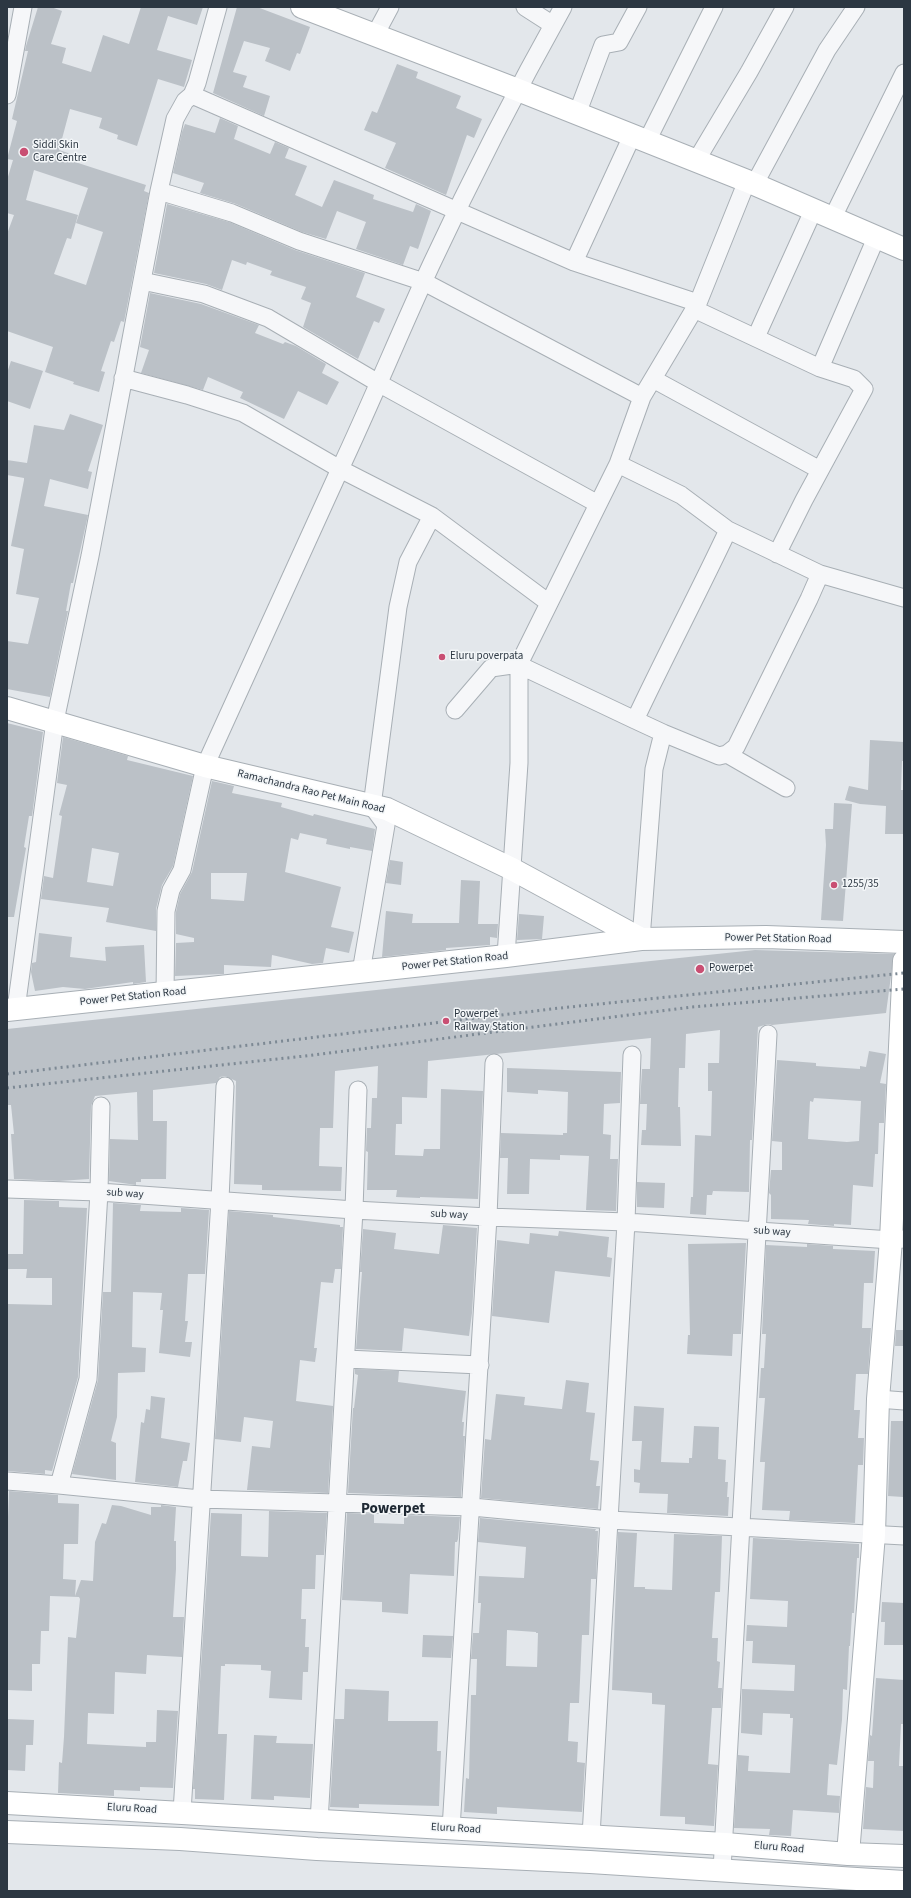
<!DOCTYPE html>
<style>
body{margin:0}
#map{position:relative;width:911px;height:1898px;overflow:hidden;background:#e3e7eb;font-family:"Source Sans 3",sans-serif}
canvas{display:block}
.frame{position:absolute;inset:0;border:8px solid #2c3742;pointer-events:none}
</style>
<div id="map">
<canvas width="911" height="1898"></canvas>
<div class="frame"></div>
</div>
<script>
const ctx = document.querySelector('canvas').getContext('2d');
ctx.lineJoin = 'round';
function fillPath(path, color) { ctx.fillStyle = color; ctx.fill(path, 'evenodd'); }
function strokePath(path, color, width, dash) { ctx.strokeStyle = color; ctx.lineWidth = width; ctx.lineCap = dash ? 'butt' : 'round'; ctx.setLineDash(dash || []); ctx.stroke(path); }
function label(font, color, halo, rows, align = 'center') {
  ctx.font = font + ' "Source Sans 3",sans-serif'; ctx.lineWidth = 3; ctx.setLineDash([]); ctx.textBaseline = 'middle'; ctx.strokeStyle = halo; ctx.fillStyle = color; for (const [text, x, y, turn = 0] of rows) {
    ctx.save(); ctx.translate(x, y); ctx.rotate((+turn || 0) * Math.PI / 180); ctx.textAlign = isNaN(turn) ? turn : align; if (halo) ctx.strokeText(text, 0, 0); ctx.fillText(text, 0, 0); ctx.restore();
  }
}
fillPath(new Path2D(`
 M38,7H51L62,11L51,44L66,48L62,63L91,72L103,35L129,44L141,7H203L197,25L168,16L157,50L192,60L184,87L158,79L137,146L117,139L118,135L99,128L102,118L70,109L59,150L74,155L72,161L146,185L144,191L149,193L124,322L121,321L114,342L111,341L101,371L105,372L99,392L73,384L74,382L45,372L53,347L7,331V234L14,215L7,213V180L13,160L7,159L17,121L12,119L28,51H25L26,46ZM34,170L88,188L76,223L103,232L86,285L54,274L67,238L71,239L78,215L26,200Z
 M237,7H257L310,27L300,54L297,53L290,71L265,61L270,48L244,41L233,72L247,76L243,87L270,96L264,116L213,93Z
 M397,64L418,72L416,78L461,96L456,108L482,119L474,138L467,135L446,195L385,168L396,143L364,130L372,111L377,113Z
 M220,118L238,126L234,139L270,154L275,142L289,148L285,158L307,166L295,195L322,207L334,180L374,195L373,199L413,212L416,204L431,211L418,249L410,246L403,265L356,249L366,222L337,211L326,239L302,232L236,204L200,193L204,183L173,173L182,132L185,124L215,133Z
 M167,204L229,222L295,250L365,273L356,297L385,309L379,323L374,321L358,359L303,327L311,303L301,299L306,287L270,275L272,271L247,262L246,265L232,260L222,290L206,284L154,273Z
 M150,293L201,304L259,325L255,333L283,344L285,342L296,346L326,364L322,373L339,382L327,405L298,391L284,419L240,398L243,392L208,377L203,390L141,373L149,350L140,347Z
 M11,361L43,371L30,409L7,401V373Z
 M70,414L103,425L88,471L92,472L88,489L50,479L44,506L88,515L73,583H71L66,611H68L50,697L7,689V641L28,644L39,598L16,594L24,549L11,546L24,480V478L7,475V460L27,463L34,425L64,430Z
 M7,723L43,732L32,816H29L24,847L26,848L14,917H7Z
 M63,737L128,756L127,760L193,776L173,866L162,885L156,909V931L106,922L109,908L41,899L44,876L53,878L62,816L59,815L67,785L57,783ZM92,848L119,853L113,886L87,882Z
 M870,740L904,742V761H902L901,790H904V834H885L886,806L860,804L845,800L849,786L868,790Z
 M212,781L234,786L232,793L282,803L281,807L313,816L314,814L375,829L372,851L350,847V849L326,844L327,839L300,833L298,840L291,838L285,872L341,887L331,927L354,932L349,953L326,948L323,963L312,964L272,955L271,967L224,965V974L175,976L176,943L194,942V938L176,934V912L180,894L192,872ZM211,873H247L244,901L211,899Z
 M834,803L852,804L843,921L821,920L826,845L825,829H833Z
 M390,860L403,862L401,885L386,883Z
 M461,880L480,881L478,924H498L497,938L490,937V945L446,948V950L382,957L386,911L413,914L412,923H459Z
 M519,914L544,916L542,939L517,940Z
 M39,933L72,937L70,957L106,961L105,947L144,945L146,982L133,984V982L85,989L63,987L35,991L31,972L32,963L36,962Z
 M755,950L894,954L886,1013L772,1025L768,1024L758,1027L752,1140H750L749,1192L713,1191L712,1195H707L706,1215L690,1214L691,1197H693L695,1135L711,1136L712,1091H708V1063H719L720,1030L686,1034L685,1068H679L678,1107H680L681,1146L641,1145L642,1130H646L647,1104H640L642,1069H650L651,1038L428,1061L427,1098L402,1097V1124H396L395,1155L423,1156L424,1149H440L441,1089L483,1091L478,1199L420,1197V1198L396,1197L397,1190H367L368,1152L366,1151L367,1128H371L372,1098H377L378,1066L335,1071L333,1128H320L319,1166L342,1167L341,1191L262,1190V1185L234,1184L236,1081L225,1076L220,1077L216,1083L153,1090V1121H167L166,1179H141V1182H136V1185L109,1181L110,1139L138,1140L137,1092L95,1096L91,1106L89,1179L59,1181L14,1179L11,1134H14L11,1105H7V1029Z
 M869,1051L886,1054L880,1083L886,1084L884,1123H879L878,1154H875L873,1187L853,1185L851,1225L834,1224V1226L808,1224L809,1220L771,1219V1195L769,1193L771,1170H782V1142L772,1141L777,1060L816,1063V1066L860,1069V1066L866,1067ZM814,1098L861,1101L859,1141L847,1142L808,1139L810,1101L813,1102Z
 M507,1068L621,1072L620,1103L604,1104L603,1134L611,1135L610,1159H618L616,1211L586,1210L589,1156L560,1155V1160L530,1159L529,1194H507L508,1158H500L501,1133L563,1135V1133H567L568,1092L538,1090V1094L507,1092Z
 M637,1182L665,1183L664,1208L637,1207Z
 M24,1200L59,1201V1207L87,1208L78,1377L52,1471L45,1470V1474L7,1471V1304L52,1305V1278H26L27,1269H7V1254H23Z
 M113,1203L141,1205L140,1211L181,1212V1208L209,1210L205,1274H188L185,1321H188L185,1342H192L190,1357L159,1353L163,1310H160L162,1293L133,1292L132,1347L146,1348L145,1372L118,1373L117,1417L111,1441L116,1443V1480L72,1474L98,1380L103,1292H111Z
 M229,1211L273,1215V1217L340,1225V1227H343L341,1269H335L333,1283L321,1282L314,1348H317L315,1362L300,1360L296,1401L333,1406L328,1493L247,1490L252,1446L270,1448L273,1421L244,1417L241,1442L215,1439Z
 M443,1225L477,1228L472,1313L469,1336L404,1328L402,1351L356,1349L362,1272H360L363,1229L396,1233L394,1249L439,1254Z
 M559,1231L609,1237L607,1257L612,1258L610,1277L555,1271L549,1323L492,1316L497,1240L529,1244L530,1233L558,1236Z
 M746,1243L741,1334H733L732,1356L687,1354L688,1335H690L688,1244Z
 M807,1244L833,1246V1249L875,1251L873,1283H864L862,1328H871L868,1374H856L854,1410H860L858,1438H864L863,1465H858L855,1523L789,1520L790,1511L762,1510L765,1462H760L765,1398H759L761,1368H764L766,1334H762L766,1245L807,1247Z
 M896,1330H904V1346H895Z
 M355,1369L399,1371L398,1382L466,1391L462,1422H464L463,1436H465L461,1497L348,1493L353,1408H354L358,1375L355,1374Z
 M566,1380L589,1383L586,1412L595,1413L590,1460L599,1461L596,1486H600L598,1509L481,1498L485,1439L491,1440L496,1394L525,1397L524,1405L561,1409H562Z
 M151,1396L165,1398L161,1438L190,1443L187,1461H183L178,1487L135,1482L141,1422L144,1423L146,1409L150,1410Z
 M634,1406L664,1408L661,1462L689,1463V1458H692L694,1426L719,1427L718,1459L726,1460L725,1482H728L727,1497H729L728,1516L667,1513L668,1494L639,1493L640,1483L634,1482V1469L640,1470L642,1441H632Z
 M891,1421H904L903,1497L888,1496Z
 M9,1491L58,1495V1503L79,1504L78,1544H64L63,1579L76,1580L75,1596L81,1580L93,1581L95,1542L102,1523L106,1524L112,1505L121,1506L151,1515V1507H161V1505L176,1507L174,1541H176V1569L173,1617H184L182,1657L147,1655L146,1674L115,1672L114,1714L88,1713L87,1744L146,1747V1742H156L157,1710L178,1711L173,1788L140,1787V1791L114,1790V1796L58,1793L59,1762L62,1763L64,1737L68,1637L76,1638L80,1599L79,1597L50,1596L49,1631H41L40,1664H32V1691L7,1690V1543Z
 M269,1511L327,1513L324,1555H316L315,1589H302L301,1619H306L305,1647H309L308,1672H303L302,1700L269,1698L271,1671L261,1670V1665L225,1664V1666H221L218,1734H227L224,1800L195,1799V1789H193L211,1513L242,1514L241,1556L268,1557Z
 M347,1513L374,1514V1523L404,1524V1515L460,1517L458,1539L457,1542H455L454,1576L410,1574L408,1614L382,1612V1602L342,1600Z
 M480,1518L596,1529L595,1531H598L596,1579H591L589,1635H582L579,1703H570L568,1741L578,1742L577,1762L585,1763L582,1812L497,1807V1814L464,1812L466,1778L469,1779L471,1695H476L477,1659H471L473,1633H479L481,1603H478L479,1576L524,1578L526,1547L478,1542ZM507,1630L536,1632V1633H538L537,1667L506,1666Z
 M618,1532L637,1533L634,1587H645V1589L672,1590L674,1534L722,1536L720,1592H715L712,1638H718L717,1661L720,1662L718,1688H722L721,1708H712L708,1764L718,1765L714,1826L685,1824V1817L660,1816L665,1705L652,1704V1693L612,1690Z
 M753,1538L859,1544V1558H857L854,1613H852L850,1646H849L847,1690L843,1689L842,1720L837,1765L829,1764L827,1795L840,1796L839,1813L793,1810L791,1836L769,1835L770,1829L734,1828L738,1755L749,1756L748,1771L790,1773L793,1718H790V1714L763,1713L762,1735L741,1733L742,1689L794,1691L795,1665L752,1663L753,1641H746L747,1625L787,1627L788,1601L750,1599Z
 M882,1602L904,1603V1645H884L885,1622H881Z
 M423,1635L453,1636L451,1658L422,1657Z
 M876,1678L904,1680V1724H901L899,1766H904V1831L863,1829L866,1787L873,1788L874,1761H868L870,1735L872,1736Z
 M345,1689L389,1691L388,1721H438L437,1751H441L439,1806L359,1804V1808L330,1807L335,1719H344Z
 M7,1719L34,1720L33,1745H26L25,1771L7,1770Z
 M254,1735L277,1736L276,1743L313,1744L310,1798L274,1796V1800L251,1799Z`), '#bbc1c7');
const street = new Path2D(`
 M525,7L553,25
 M375,35L390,7
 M7,95L23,7
 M192,95L574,262
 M577,114L603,45L619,42L638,7
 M632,136L574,262L698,303
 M647,141L714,7
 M696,161L749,72L785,7
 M754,185L827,50L856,7
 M159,191L232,213L299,241L424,282L642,397
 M832,219L904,73
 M142,281L204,294L268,318L380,384L598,504
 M694,309L820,368L854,379L864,389L804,500L777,554
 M756,337L813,211
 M820,368L876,238
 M123,378L187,395L243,413L340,469L205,766L182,870L171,890L166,911L165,994
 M653,379L820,470
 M432,516L549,603
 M820,574L904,598
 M519,665L635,720
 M455,710L491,668L519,664
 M663,733L719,756L727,754L736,747L809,599L820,574L728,530
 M727,754L786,788
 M641,939L654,769L663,733L635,720C665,656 698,594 728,530L681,495L618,464L642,397L698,303L747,181
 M506,956L519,763V664L618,464
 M361,972L386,825L372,806L398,607L408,562L432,516L340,469C372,401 400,332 431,265C472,177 516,91 563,7
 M16,1009L55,721L90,556L159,191L175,119L185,101L192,95L197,83L218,7
 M7,1189L99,1192L354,1210L488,1217L626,1222L891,1240L904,1239
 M346,1359L480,1365
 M878,1399L904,1401
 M7,1481L59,1485L88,1379L99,1192L101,1106
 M59,1485L200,1499L472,1507L610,1520L904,1536
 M182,1812L220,1200L225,1086
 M319,1822L354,1210L358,1090
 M451,1829L488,1217L494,1063
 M591,1836L626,1222L632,1055
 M722,1870L768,1034`);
const secondary = new Path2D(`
 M302,7L518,90L747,181L904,249
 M7,708L205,766L387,809L512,869L641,939
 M7,1010L506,956L641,939L766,937L904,942
 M7,1803L725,1844L848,1854L904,1856
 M7,1832L180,1839L317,1849L590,1862L904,1882
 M848,1854L874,1534L878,1399L891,1240L904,961`);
strokePath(street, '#a8afb5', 19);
strokePath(secondary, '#a8afb5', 24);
strokePath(street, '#f6f7f9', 17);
strokePath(secondary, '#fff', 22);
strokePath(new Path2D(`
 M7,1074L560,1008L904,973
 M7,1088L305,1056L692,1007L904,989`), '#7d8994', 3, [2, 4]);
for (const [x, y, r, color] of [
 [24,152,5,"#c94f73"],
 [442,657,4,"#c94f73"],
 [834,885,4,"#c94f73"],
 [700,969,5,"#c94f73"],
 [446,1021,4,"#c94f73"]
]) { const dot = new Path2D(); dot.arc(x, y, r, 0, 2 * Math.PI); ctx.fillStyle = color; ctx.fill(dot); strokePath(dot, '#f3f6f8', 1.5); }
label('11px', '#2c3742', '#f3f6f8', [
 ["Siddi Skin",33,146],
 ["Care Centre",33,159],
 ["Eluru poverpata",450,657],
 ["1255/35",842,885],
 ["Powerpet",709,969],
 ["Powerpet",454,1015],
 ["Railway Station",454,1028]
], 'left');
label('11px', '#2c3742', '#f3f6f8', [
 ["Ramachandra Rao Pet Main Road",311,792,14],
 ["Power Pet Station Road",778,939,1],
 ["Power Pet Station Road",455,962,-6],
 ["Power Pet Station Road",133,997,-6],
 ["sub way",125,1194,4],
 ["sub way",449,1215,3],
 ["sub way",772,1232,4],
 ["Eluru Road",132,1809,3],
 ["Eluru Road",456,1829,3],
 ["Eluru Road",779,1848,5]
]);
label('bold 15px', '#1e2833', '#f3f6f8', [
 ["Powerpet",393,1510]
]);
</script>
